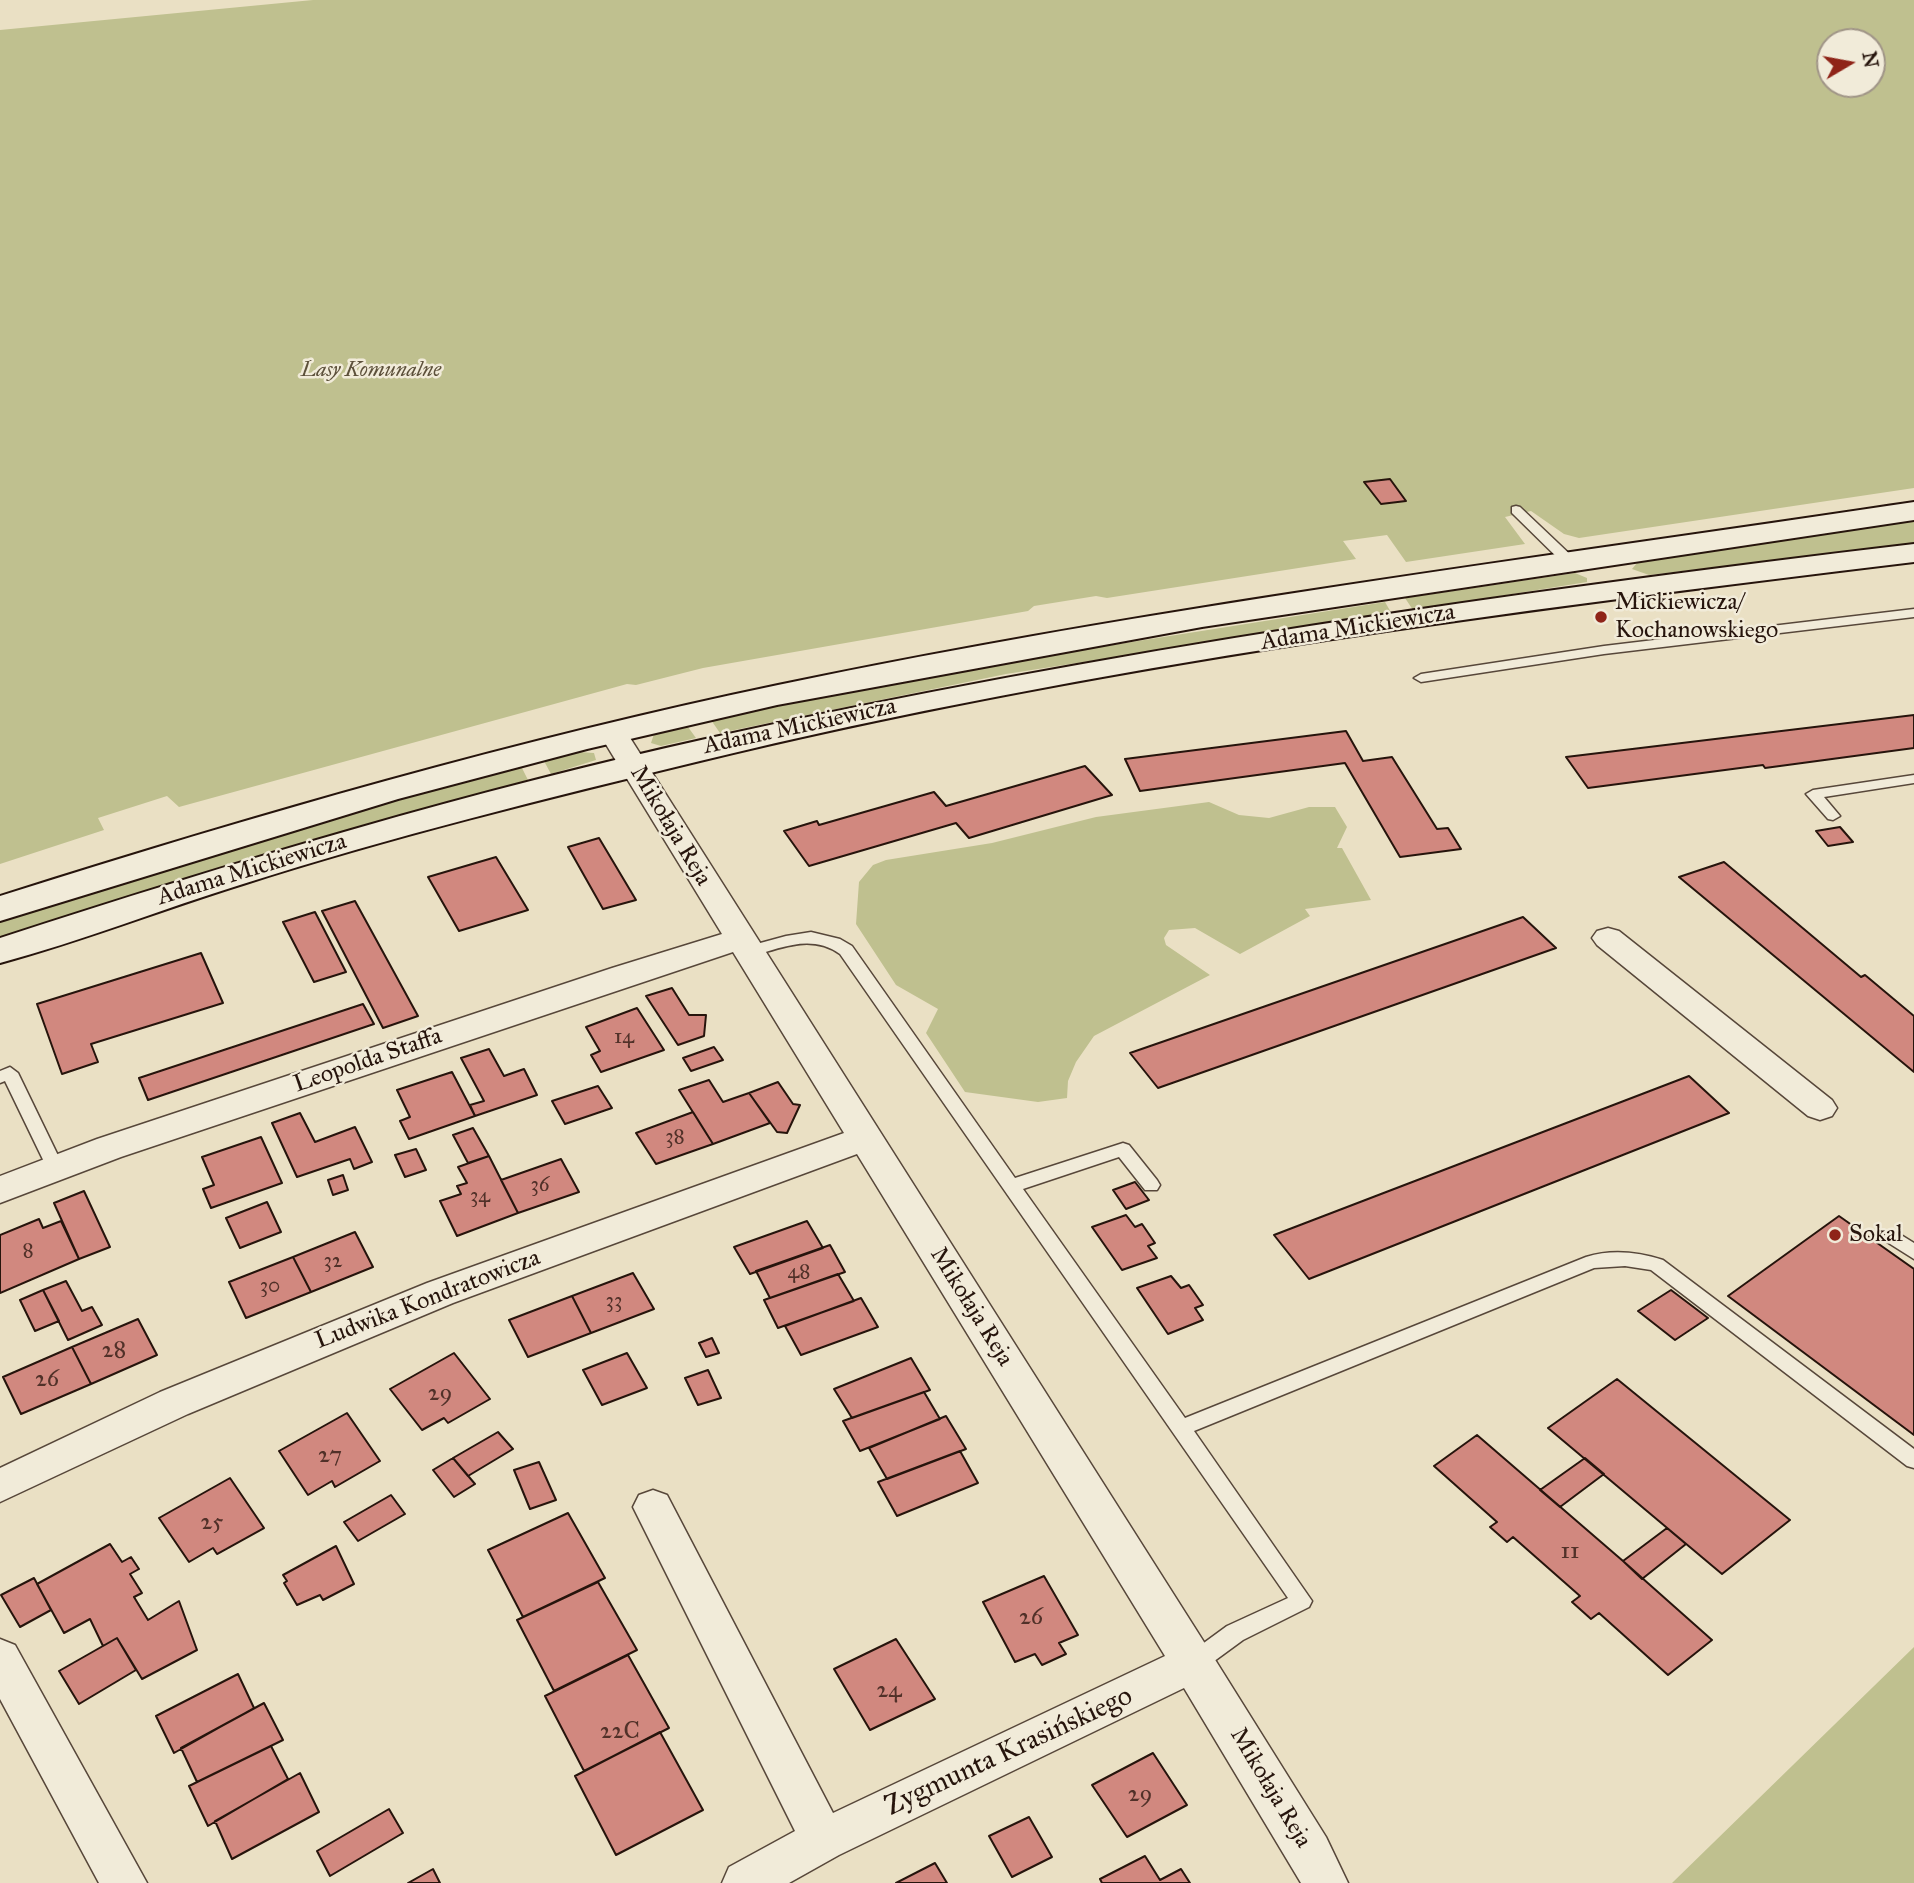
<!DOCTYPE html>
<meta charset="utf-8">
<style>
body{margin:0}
#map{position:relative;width:1914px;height:1883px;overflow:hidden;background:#eae0c4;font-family:"IM FELL Great Primer",serif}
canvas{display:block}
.north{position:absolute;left:1816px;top:28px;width:70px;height:70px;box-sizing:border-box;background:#f1ebd9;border:2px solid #a09587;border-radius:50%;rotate:80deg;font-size:19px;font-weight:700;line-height:28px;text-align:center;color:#26140c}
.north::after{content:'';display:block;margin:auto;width:24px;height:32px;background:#8f2418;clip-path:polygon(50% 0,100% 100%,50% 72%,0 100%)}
</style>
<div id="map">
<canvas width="1914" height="1883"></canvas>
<div class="north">N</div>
</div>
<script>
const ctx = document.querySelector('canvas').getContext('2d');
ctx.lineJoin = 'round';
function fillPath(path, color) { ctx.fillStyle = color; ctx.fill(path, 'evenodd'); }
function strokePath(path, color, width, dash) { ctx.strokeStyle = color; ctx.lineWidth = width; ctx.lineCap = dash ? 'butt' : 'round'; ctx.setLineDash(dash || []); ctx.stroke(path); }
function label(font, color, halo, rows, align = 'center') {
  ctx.font = font + ' "IM FELL Great Primer",serif'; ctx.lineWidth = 5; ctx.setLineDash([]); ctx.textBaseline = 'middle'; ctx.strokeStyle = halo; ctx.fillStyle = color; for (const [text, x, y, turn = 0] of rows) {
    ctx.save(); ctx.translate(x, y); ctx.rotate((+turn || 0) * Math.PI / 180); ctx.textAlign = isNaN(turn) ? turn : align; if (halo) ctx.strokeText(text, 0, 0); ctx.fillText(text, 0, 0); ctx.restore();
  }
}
fillPath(new Path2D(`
 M313,0H1914V488L1579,538L1564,534L1531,511L1505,517L1525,544L1406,562L1387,535L1343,541L1356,559L1107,598L1096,596L1034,606L1028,611L703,668L636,685L627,684L179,807L167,796L98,818L104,830L0,864V30ZM1830,42H1872V84H1830Z
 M1914,521V544L1649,575L1632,569L1637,563Z
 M1575,573L1587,578V582L1413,610L1405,598Z
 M1385,602L1392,614L1006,674L720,733L711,720L967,668Z
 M688,727L696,738L661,746L651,743L654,734Z
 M580,752L594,753L596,760L551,774L544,761Z
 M521,766L528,780L236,862L0,939V922C171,863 346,813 521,766Z
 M1209,802L1239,815L1269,818L1309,807H1335L1347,827L1337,848H1342L1371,900L1305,909L1310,916L1240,954L1195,928L1169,930L1164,938L1166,945L1210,975L1094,1036L1076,1062L1068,1081L1067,1098L1038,1102L965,1092L926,1033L938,1009L896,985L856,924L859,882L873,865L886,860L992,843L1096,817Z
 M1914,1647V1883H1672Z`), '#bfc08f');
const building = new Path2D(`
 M1390,479L1406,501L1381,504L1364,482Z
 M1914,715V748L1765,768L1763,765L1588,788L1566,757Z
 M1346,731L1363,761L1392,757L1437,829L1448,828L1461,849L1400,857L1345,763L1140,791L1125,759Z
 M1085,766L1112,795L969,838L956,823L809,866L784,831L817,821L819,825L934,792L946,806Z
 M1840,827L1853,842L1828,846L1816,831Z
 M599,838L636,900L603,909L568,847Z
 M496,857L528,910L459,931L428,877Z
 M1724,862L1861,977L1865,975L1914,1016V1072L1679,877Z
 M355,901L418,1016L383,1028L322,911Z
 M315,912L346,972L314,982L283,922Z
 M1523,917L1556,948L1158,1088L1130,1053Z
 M201,953L223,1003L91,1044L98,1062L62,1074L37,1004Z
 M672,988L689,1015H706L704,1036L678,1045L646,996Z
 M363,1004L374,1024L148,1100L139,1078Z
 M637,1008L664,1050L601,1072L591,1055L600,1051L586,1027Z
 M714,1047L723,1060L691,1071L683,1058Z
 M489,1049L504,1076L524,1069L537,1095L475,1116L470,1105L484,1101L461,1058Z
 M452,1072L475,1116L409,1139L400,1121L410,1117L397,1090Z
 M1689,1076L1729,1113L1309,1279L1274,1235Z
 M709,1080L723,1102L749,1093L770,1123L713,1144L679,1090Z
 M778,1082L793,1104L800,1105L787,1133L777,1132L749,1093Z
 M598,1086L612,1108L565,1124L552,1101Z
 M693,1112L713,1144L656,1164L636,1133Z
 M300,1113L315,1142L355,1127L372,1162L354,1169L350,1159L297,1177L272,1123Z
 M473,1128L489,1156L468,1163L453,1135Z
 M261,1137L282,1183L211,1208L203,1189L214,1185L202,1157Z
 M416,1149L426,1170L405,1177L395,1155Z
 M489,1156L518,1213L457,1236L440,1201L461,1194L457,1186L467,1183L458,1167Z
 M561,1159L579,1192L518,1213L501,1180Z
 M343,1175L348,1190L333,1195L328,1180Z
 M1135,1182L1149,1200L1126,1209L1113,1190Z
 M84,1191L110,1247L79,1259L54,1203Z
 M267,1202L281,1232L240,1248L226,1218Z
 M1126,1215L1135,1227L1142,1224L1155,1243L1148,1246L1157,1258L1122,1270L1092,1227Z
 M1839,1216L1914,1269V1435L1728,1296Z
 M39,1219L43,1228L61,1221L79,1259L0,1293V1235Z
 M807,1221L823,1248L750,1274L734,1247Z
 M355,1232L373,1267L311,1292L293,1257Z
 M830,1245L845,1272L770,1298L756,1271Z
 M293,1257L311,1292L246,1318L229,1282Z
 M633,1273L654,1309L591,1333L572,1296Z
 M838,1274L854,1301L778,1328L764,1300Z
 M1171,1276L1181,1288L1189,1285L1203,1305L1195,1308L1203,1320L1168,1334L1137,1288Z
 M66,1281L82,1311L92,1307L102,1325L68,1340L43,1290Z
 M43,1290L59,1321L35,1331L20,1300Z
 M1671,1290L1708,1318L1675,1340L1638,1311Z
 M572,1296L591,1333L528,1357L509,1320Z
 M861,1298L878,1327L801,1355L785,1326Z
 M138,1319L157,1355L91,1384L72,1347Z
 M712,1338L719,1353L706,1357L699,1343Z
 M72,1347L91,1384L21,1414L3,1377Z
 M454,1353L490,1399L448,1423L444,1418L422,1430L390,1389Z
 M627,1353L647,1388L602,1405L583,1370Z
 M911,1358L930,1390L852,1418L834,1389Z
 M708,1370L721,1398L698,1405L685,1378Z
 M1617,1379L1790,1520L1722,1574L1548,1428Z
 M924,1392L940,1419L860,1451L843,1421Z
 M347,1413L380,1461L335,1487L332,1481L308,1495L279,1451Z
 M946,1416L966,1449L887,1479L869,1448Z
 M498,1432L513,1449L468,1476L453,1458Z
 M1477,1435L1623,1561L1712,1640L1668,1675L1599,1613L1591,1619L1572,1602L1580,1596L1513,1537L1507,1542L1490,1527L1497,1522L1434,1466Z
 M960,1451L978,1483L897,1516L878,1482Z
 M453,1458L475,1484L454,1497L433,1470Z
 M1585,1458L1604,1474L1560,1507L1540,1490Z
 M539,1462L556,1500L530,1509L514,1470Z
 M230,1478L264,1528L217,1554L213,1548L189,1562L159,1518Z
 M391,1495L405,1514L358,1541L344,1522Z
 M568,1513L605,1578L523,1617L488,1550Z
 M1667,1528L1686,1544L1642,1579L1623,1561Z
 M110,1544L122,1562L131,1557L139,1569L130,1574L142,1593L134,1597L148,1620L179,1601L197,1650L142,1679L117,1638L103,1646L90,1619L64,1633L37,1584Z
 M336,1546L354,1584L323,1600L320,1595L297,1605L284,1583L287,1581L283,1575Z
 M1044,1576L1078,1635L1059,1643L1066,1654L1042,1665L1035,1654L1015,1662L983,1602Z
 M34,1578L51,1610L20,1627L1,1595Z
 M598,1582L637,1650L554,1691L517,1620Z
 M117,1638L136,1670L79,1704L59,1671Z
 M896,1639L935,1699L870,1730L834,1669Z
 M628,1655L669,1728L584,1771L545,1696Z
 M238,1674L254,1708L174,1753L156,1716Z
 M264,1703L283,1740L197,1782L181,1748Z
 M660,1732L703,1810L616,1855L575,1776Z
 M271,1746L288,1779L208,1826L189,1786Z
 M1153,1753L1187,1805L1127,1837L1092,1785Z
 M300,1773L319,1812L232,1859L215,1821Z
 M389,1809L403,1833L330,1876L317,1851Z
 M1029,1817L1052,1857L1012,1877L989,1836Z
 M1145,1856L1160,1880L1181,1869L1190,1883H1102L1100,1879Z
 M935,1863L947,1883H896Z
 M433,1869L440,1883H408Z`);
fillPath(building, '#d1887f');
strokePath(building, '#26140c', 2);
const lane = new Path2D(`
 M1516,506L1520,507L1577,561V567H1567L1512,513V507Z
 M1914,609V617L1604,654L1421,682L1414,678L1421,674L1604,646Z
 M1914,775V783L1824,797L1840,816L1833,820L1828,819L1806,794L1813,790Z
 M811,932L840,939L852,946L1015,1178L1123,1143L1129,1145L1157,1180L1160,1185L1157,1190H1145L1119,1157L1023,1189L1185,1418L1586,1257C1612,1249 1638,1252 1663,1260L1914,1449V1468L1907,1466L1651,1270L1625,1266L1594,1268L1194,1431L1312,1601L1309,1607L1243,1640L1202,1670L1194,1672L1186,1670L1183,1663L1186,1656L1227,1626L1288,1598L840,954C810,933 780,949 748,957L740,952L742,948L786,936Z
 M10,1067L18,1073L64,1168L61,1172H49L5,1081L0,1083V1071Z
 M1893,1230L1914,1243V1259L1887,1242L1884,1237L1887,1232Z`);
const street = new Path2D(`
 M613,725L623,727L627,733L1209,1650L1326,1837L1348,1883H1301L1184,1688L839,1855L789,1883H722L729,1867L795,1831L633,1507L639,1495L653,1490L667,1495L833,1813L1165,1656L857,1154L453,1303L188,1414L0,1502V1468L160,1392L427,1283L844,1133L733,952L121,1157L0,1203V1176L97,1139L612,968L722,934L599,733L603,727Z
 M1608,928L1619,931L1832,1100L1837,1108L1832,1116L1820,1120L1808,1116L1597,945L1592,938L1597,931Z
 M0,1639L15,1645L147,1883H99L0,1699Z`);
const secondary = new Path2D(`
 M1914,502V520L1202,627L777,705L587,749L398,799L0,921V896C256,815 515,740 778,685C1154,606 1535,559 1914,502Z
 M1914,544V562C1507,611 1098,664 700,761C547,798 393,836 243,884C162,909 82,941 0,963V938C234,862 470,791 710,738C1108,650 1510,592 1914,544Z`);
strokePath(lane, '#57473a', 3);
strokePath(street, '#57473a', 3);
strokePath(secondary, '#26140c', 4);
fillPath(lane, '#f1ebd9');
fillPath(street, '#f1ebd9');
fillPath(secondary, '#f1ebd9');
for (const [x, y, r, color] of [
 [1601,617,7,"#8f2418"],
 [1835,1235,7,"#8f2418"]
]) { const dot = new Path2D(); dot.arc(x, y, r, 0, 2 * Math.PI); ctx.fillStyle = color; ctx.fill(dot); strokePath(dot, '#f1ebd9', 2.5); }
label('italic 21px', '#5c503a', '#f1ebd9', [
 ["Lasy Komunalne",371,371]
]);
label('21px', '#513129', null, [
 ["14",624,1038],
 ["38",675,1138],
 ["36",540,1186],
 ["34",480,1197],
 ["8",28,1252],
 ["32",333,1262],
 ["48",799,1273],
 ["30",270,1287],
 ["33",614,1302]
]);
label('24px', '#26140c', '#f1ebd9', [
 ["Mickiewicza/",1615,603],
 ["Kochanowskiego",1615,631],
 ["Sokal",1849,1235]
], 'left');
label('24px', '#26140c', '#f1ebd9', [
 ["Adama Mickiewicza",1358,628,-9],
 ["Adama Mickiewicza",800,727,-12],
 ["Mikołaja Reja",670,826,59],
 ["Adama Mickiewicza",252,870,-17],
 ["Leopolda Staffa",368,1061,-19],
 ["Ludwika Kondratowicza",428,1300,-21],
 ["Mikołaja Reja",971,1307,58],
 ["Mikołaja Reja",1270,1788,59]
]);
label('24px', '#513129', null, [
 ["28",114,1351],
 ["26",47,1380],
 ["29",440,1394],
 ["27",330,1456],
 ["25",212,1523],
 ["11",1570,1552],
 ["26",1031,1618],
 ["24",889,1691],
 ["22C",620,1732],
 ["29",1140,1795]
]);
label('28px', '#26140c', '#f1ebd9', [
 ["Zygmunta Krasińskiego",1009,1752,-25]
]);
</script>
